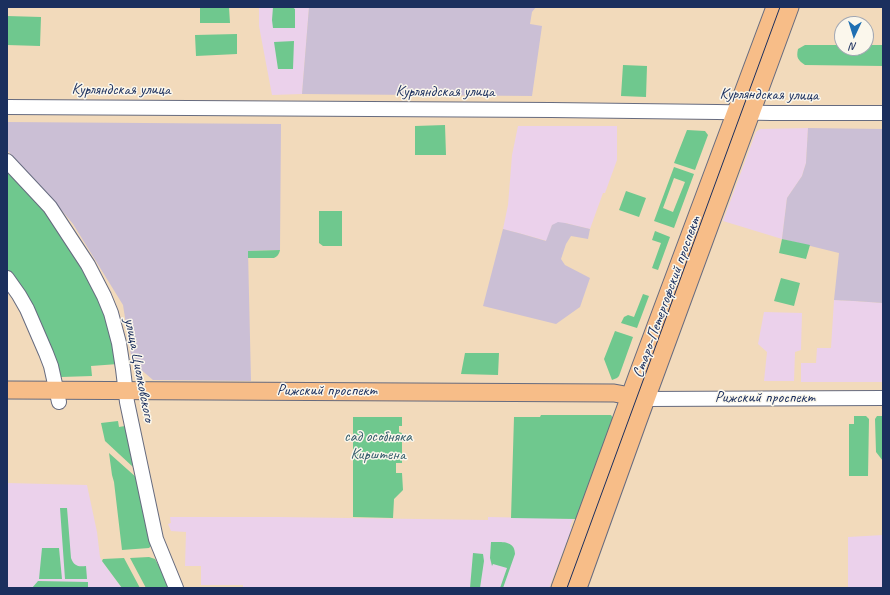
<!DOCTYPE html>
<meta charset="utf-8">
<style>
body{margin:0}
#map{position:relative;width:890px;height:595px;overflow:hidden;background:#f2dabb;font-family:Caveat,sans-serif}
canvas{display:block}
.frame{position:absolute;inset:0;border:8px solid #1b2f5e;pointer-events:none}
.north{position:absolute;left:834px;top:16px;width:40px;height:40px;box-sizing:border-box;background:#fbf7ec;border:1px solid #a1a7b3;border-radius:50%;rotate:184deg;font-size:11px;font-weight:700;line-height:16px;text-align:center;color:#1b2f5e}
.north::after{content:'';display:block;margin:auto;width:14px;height:18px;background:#1f6fb2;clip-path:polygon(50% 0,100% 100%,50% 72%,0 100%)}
</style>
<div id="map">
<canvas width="890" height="595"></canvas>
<div class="frame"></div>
<div class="north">N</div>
</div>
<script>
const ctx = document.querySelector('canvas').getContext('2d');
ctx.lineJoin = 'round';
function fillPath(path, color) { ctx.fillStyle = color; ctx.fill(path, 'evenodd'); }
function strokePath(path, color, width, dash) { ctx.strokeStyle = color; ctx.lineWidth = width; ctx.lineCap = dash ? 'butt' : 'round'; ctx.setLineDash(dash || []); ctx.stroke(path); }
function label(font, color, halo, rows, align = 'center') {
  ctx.font = font + ' Caveat,sans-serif'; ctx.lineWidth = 3; ctx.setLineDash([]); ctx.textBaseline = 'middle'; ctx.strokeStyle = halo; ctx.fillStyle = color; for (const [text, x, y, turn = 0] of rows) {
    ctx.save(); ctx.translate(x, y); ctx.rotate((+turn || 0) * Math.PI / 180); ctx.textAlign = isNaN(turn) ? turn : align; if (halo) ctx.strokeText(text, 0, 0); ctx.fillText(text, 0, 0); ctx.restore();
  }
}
fillPath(new Path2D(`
 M259,7H309L302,94L272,95L259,26Z
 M518,126H617V160L605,193H603L590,229L565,223L552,225L547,241L522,234L503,229L508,205L512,155Z
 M808,128L806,163L802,176L787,198L782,239L723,221L756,132L760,129Z
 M834,300L854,301L883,303V382H801V363H816L817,348H831Z
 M764,312L802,313L801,350L795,352L794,381H764L767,352L758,344Z
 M7,483L87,485L97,532L100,557L102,561L122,588H7Z
 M170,517H278L488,520V517L542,518L573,519L570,527L572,528L549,588H243V585H201V566H185L186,532L171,531L168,524L171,523Z
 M883,535V588H848V537Z`), '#ebd1eb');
fillPath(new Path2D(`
 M309,7H536L532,12L530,24L542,26L532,96L302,94Z
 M7,122L281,124L280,250L248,251L251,381L153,380L132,362L123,305L73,224L48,194L7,150Z
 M808,128L883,129V303L854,301L834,300L839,253L782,239L787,198L802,176L806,163Z
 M558,222L565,223L590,229L588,239L571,236L566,244L561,259L565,265L590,278L580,307L556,324L483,306L503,229L522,234L546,241L552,225Z`), '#cbbfd5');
fillPath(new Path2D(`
 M200,7H229L230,23H200Z
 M273,7H292L295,9V28H273L272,20Z
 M7,16L41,17L40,46L7,45Z
 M237,34V54L196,56L195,35Z
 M294,41L293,69H278L274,42Z
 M805,45H842V48H866V45H883V66L805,65C798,60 796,58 798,49Z
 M623,65L647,66L646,97L621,96Z
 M445,125L446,155H415V126Z
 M687,130L705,131L708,135L695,170L674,163Z
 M674,167L694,174L674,228L654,221ZM674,178L685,182L673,212L663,208Z
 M7,169L26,189L61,231L102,303L118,364L91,366L92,376L61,377L60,372H58L16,280L7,269Z
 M626,191L646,198L639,217L619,210Z
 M319,211H342V246H323L319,243Z
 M655,231L670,237L658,270L652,268L661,243L652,240Z
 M782,239L810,245L806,259L779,253Z
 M280,250C279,254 278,256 274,258H248V251Z
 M781,278L800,283L794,306L774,301Z
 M643,294L649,296L637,328L621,323L624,317L628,315L634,317Z
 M615,331L633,337L619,376L617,378L612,380L604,359Z
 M465,353H499L498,375L461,374Z
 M541,415H611L613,418L576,519L511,518L514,417H540Z
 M854,416H866L869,419L868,476H849V424H854Z
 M877,416H883V461L876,452L875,419Z
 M353,417H402V426H399V432L402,433V463H396V473H402L403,490L394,499L393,518L353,517Z
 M118,421L119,427L125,426L133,467L105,441L101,423Z
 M109,453L137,478L152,545L149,548L122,550L114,482L112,475Z
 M60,508H67L71,558C74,566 78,567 86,566L87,579H65Z
 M491,542C501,542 515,540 515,554L503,588H500L507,568L493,564L492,566L490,558Z
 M42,548H59L62,579H39Z
 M473,553L483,554L484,561L480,588H470Z
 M149,557L155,559L165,577L170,588H146L130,558Z
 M124,558L140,588H122L102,561L103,559Z
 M38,581L88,582V588H32Z`), '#6fc88e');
const minor = new Path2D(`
 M7,107L551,110L717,112L771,113H883
 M7,161L36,192L50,207L88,265L104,296L111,313L119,343L123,369L127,402L152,520L156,539L176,588
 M7,278L19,295L27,309L46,353L51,366L59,402
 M646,399L883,398`);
const major = new Path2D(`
 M7,390L614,393L646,399
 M560,588L630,396L638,374L775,7
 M578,588L638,421L790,7`);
strokePath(minor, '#666b7f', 16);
strokePath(major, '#666b7f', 19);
strokePath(minor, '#fff', 14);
strokePath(major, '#f7bd88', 17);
strokePath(new Path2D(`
 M567,588L780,7`), '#1b2f5e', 1);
label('16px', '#1b2f5e', '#fbf7ec', [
 ["Курляндская улица",121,90],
 ["Курляндская улица",445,92],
 ["Курляндская улица",769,95,1],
 ["Старо-Петергофский проспект",667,297,-70],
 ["улица Циолковского",139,370,79],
 ["Рижский проспект",327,391],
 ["Рижский проспект",765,398]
]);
label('16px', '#345d6c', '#fbf7ec', [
 ["сад особняка",378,437],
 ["Кирштена",378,455]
]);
</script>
